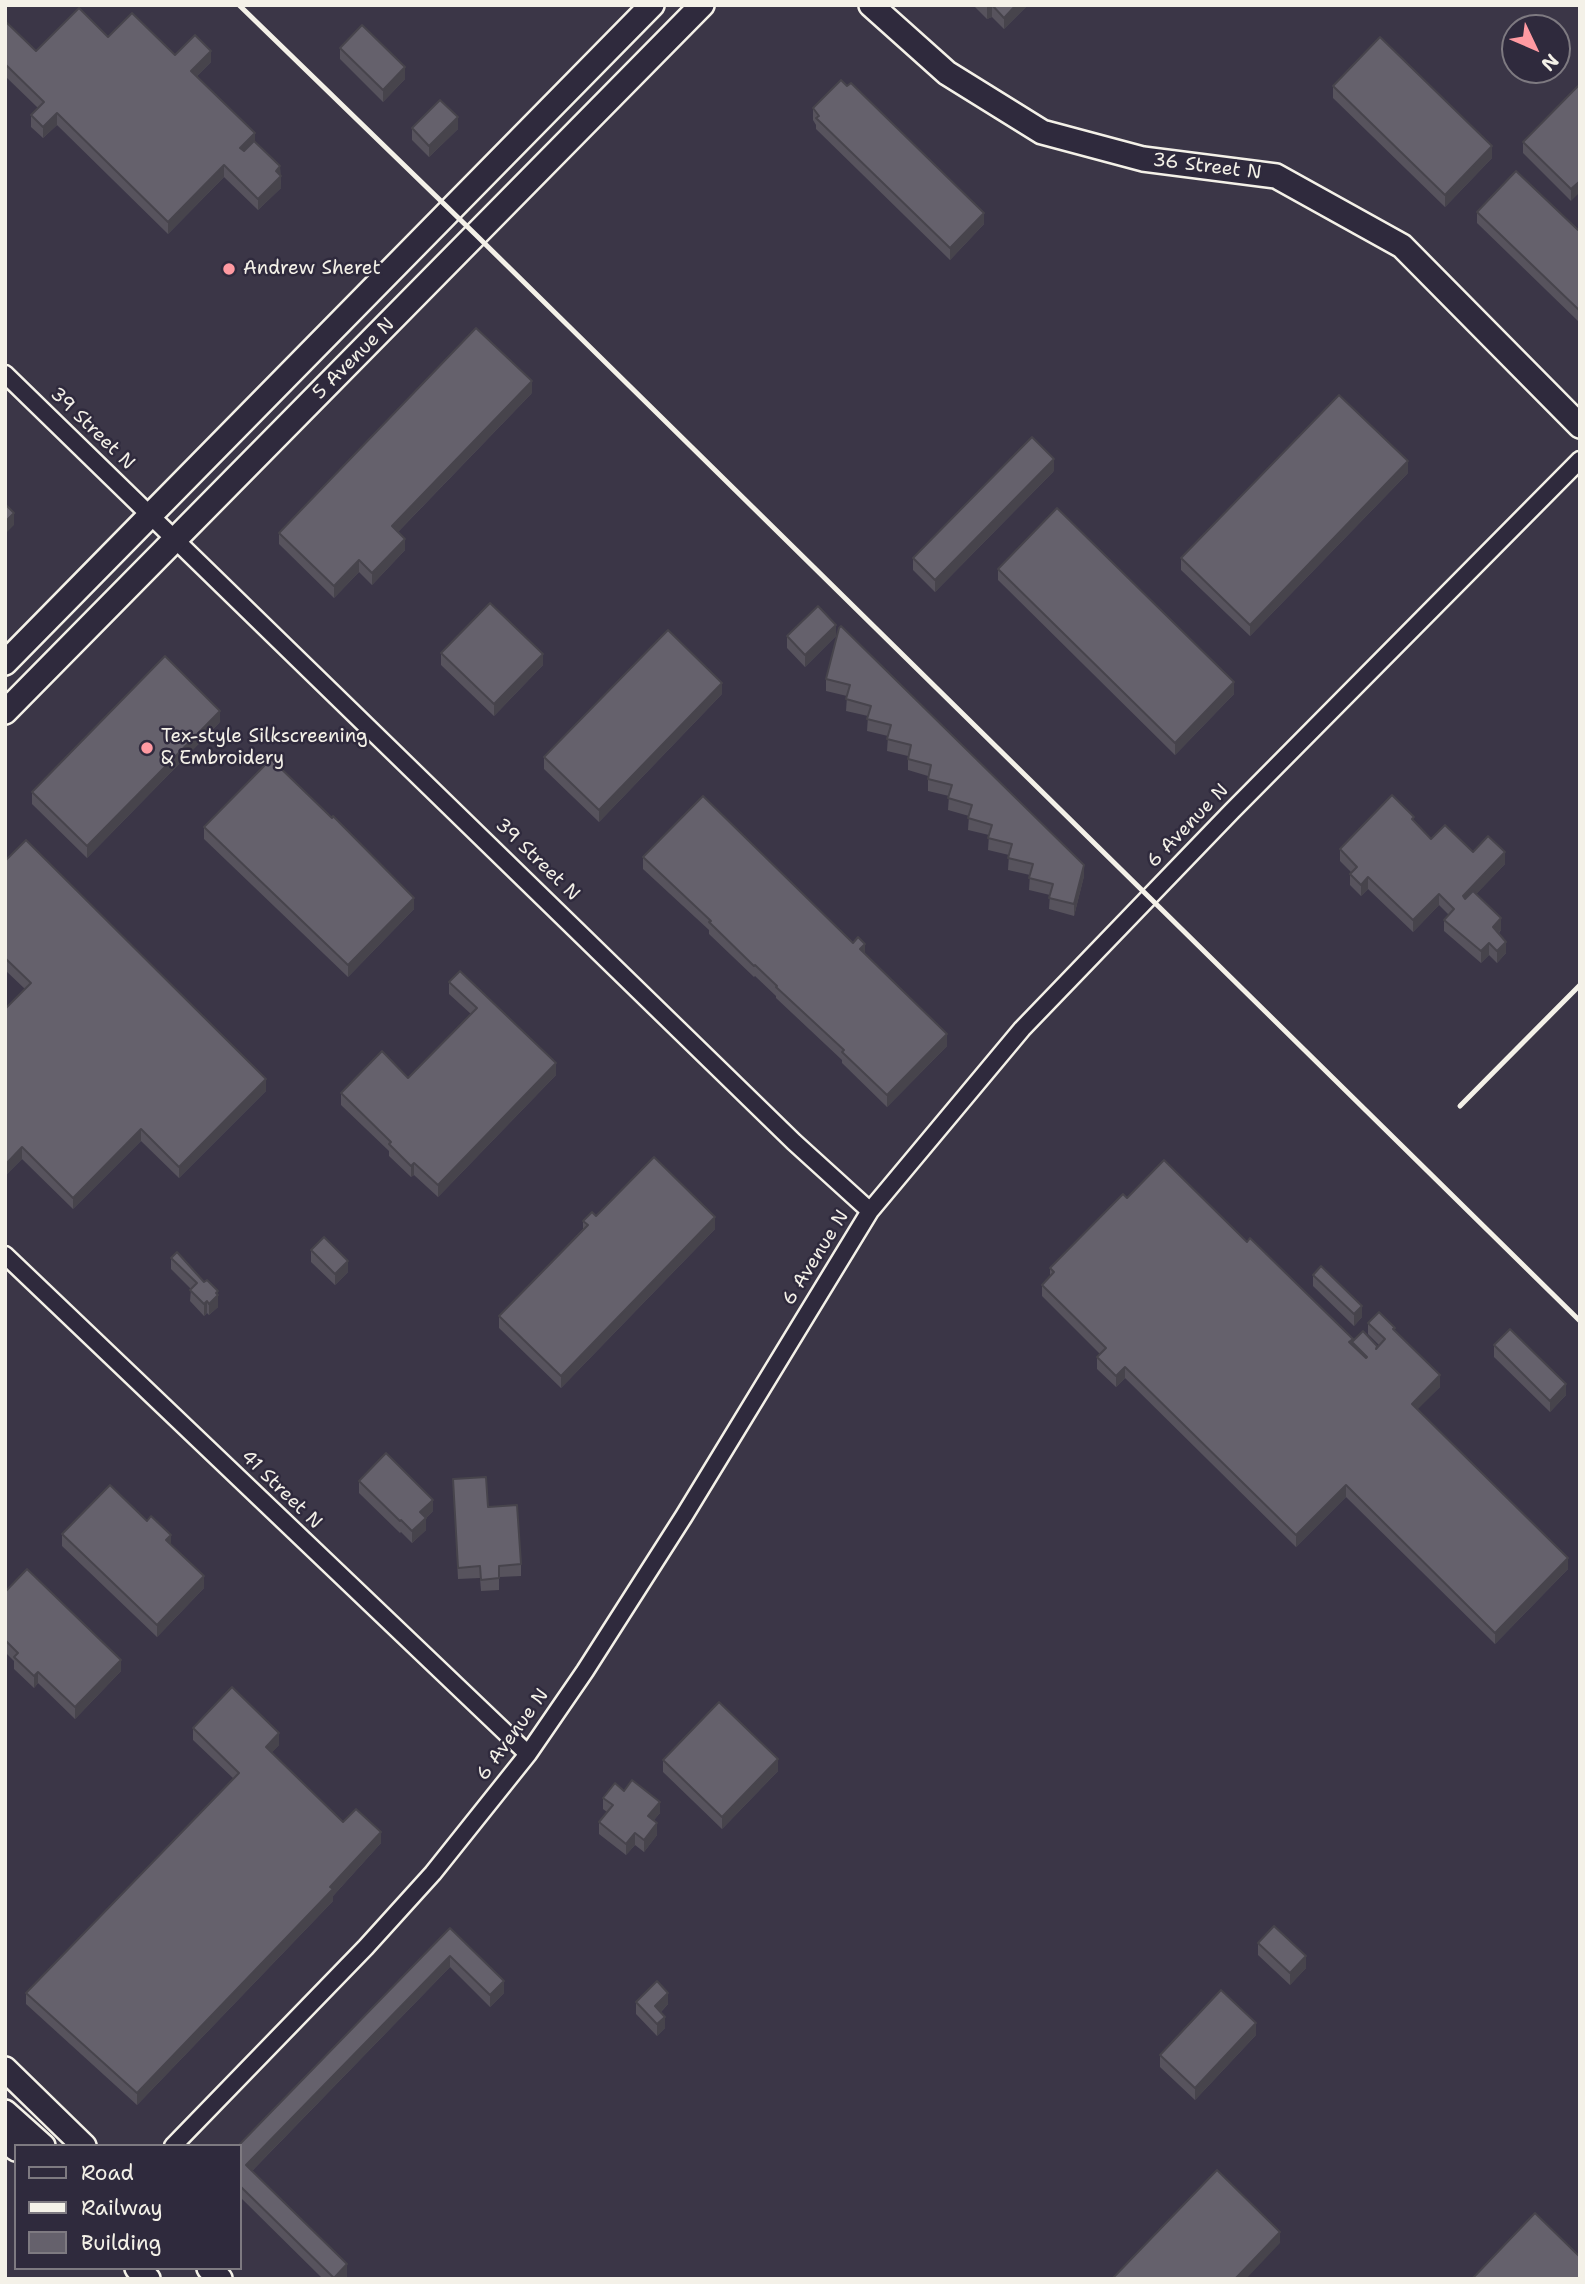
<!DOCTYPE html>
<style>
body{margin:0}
#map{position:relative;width:1585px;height:2284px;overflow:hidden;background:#3b3647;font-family:"Shantell Sans",sans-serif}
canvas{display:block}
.frame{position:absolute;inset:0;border:7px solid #f4f1e8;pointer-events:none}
.legend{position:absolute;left:14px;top:2144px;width:228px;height:126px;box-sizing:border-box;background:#2f2a3d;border:2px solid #7e7a81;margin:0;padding:9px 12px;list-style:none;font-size:21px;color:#f4f1e8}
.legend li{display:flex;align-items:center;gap:14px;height:35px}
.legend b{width:35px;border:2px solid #7e7a81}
.north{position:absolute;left:1501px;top:14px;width:70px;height:70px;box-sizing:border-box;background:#2f2a3d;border:2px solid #7e7a81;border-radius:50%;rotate:134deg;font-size:19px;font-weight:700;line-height:28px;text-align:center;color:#f4f1e8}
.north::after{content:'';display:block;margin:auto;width:24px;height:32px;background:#ff9aa2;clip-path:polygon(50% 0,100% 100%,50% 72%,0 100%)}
</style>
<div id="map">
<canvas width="1585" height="2284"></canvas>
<div class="frame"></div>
<ul class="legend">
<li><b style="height:9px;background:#2f2a3d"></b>Road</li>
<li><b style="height:9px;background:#f4f1e8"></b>Railway</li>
<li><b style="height:19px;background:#65616c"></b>Building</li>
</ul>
<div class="north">N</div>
</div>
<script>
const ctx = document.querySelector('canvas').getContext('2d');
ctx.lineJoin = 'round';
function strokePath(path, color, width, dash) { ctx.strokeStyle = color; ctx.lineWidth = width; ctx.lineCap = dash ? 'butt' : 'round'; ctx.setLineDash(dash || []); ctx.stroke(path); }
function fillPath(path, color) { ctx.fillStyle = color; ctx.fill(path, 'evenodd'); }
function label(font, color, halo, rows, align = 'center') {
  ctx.font = font + ' "Shantell Sans",sans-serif'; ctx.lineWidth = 5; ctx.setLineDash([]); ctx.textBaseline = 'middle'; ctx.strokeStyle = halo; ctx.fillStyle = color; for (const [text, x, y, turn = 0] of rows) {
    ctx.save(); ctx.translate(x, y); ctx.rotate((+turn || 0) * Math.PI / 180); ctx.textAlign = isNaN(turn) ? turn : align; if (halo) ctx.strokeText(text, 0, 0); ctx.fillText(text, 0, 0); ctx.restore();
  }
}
const street = new Path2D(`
 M5,374L794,1142L870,1211
 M5,1255L528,1754
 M173,2146L366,1947L433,1873L528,1754L585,1671L684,1516L870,1211L1022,1029L1232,811L1580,460`);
const secondary = new Path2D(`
 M871,5L947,73L1042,132L1143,159L1276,176L1402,246L1580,426
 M5,663L652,5
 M5,712L702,5
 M5,2069L84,2146
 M5,2112L43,2146
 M5,2139L16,2149
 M137,2268L148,2279
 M209,2268L220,2279`);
strokePath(street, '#f4f1e8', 21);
strokePath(secondary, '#f4f1e8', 28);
strokePath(street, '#2f2a3d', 16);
strokePath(secondary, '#2f2a3d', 23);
strokePath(new Path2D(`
 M239,5L476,235L1580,1321
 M1460,1106L1580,985`), '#f4f1e8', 5);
fillPath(new Path2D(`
 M973,5H1028L1004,29L992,17L987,19Z
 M5,21L36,51L108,37L175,55L211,62L197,76L255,142L280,166L281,188L258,210L224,177L168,234L57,125L43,138L31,127V115L38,108L5,76Z
 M340,48L405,79L383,102L340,59Z
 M1580,84L1571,201L1523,153V142Z
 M1333,86L1492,158L1445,207L1333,98Z
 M813,108L984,224L950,260L816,129V125L813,120Z
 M412,128L458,129L429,157L412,140Z
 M1477,212L1578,230L1580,228L1579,322L1477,223Z
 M532,393L398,532L405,550L372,585L359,572L334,598L279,544V533Z
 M1054,471L935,592L913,570V558Z
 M1408,473L1250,636L1181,570V558Z
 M998,569L1234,694L1175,755L998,580Z
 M839,628L1084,876L1074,916L1049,909L1050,895L1029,890L1030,875L1008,870L1009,855L988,850L989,835L968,830L969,816L948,810L949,796L928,791V776L908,770V756L887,751L888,736L867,731L868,716L846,711L847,696L826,691V679Z
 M787,636H836L805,667L787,648Z
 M441,653L543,665L494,716L441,665Z
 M722,694L599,822L544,769V757Z
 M220,722L87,858L32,804V792Z
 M1414,822L1431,839L1505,864L1476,894L1501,930L1499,933L1506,953L1497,963L1489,955L1481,963L1444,931V920L1449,915L1439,905L1413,932L1368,889L1361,896L1350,885V874L1351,872L1340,861V849Z
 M204,827L414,909L348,977L204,839Z
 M643,857L865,954L947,1046L887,1107L842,1063V1060L776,998V996L755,976L754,977L709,934V930L643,869Z
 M5,861L266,1091L179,1178L141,1141L73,1209L22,1159L5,1176V1009L25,989L5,970Z
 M449,982L556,1075L438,1197L414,1175L411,1177L389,1156V1151L341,1105V1093L408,1078L471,1014L449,994Z
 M1127,1198L1247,1242L1353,1341L1377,1348L1379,1345L1368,1334V1323L1395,1331L1440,1387L1417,1409L1568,1569L1495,1644L1346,1497L1296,1547L1125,1378L1116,1387L1097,1369V1357L1100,1354L1042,1296V1285L1050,1276V1268Z
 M596,1216L715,1229L561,1388L499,1328V1316L583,1229V1221Z
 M311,1250L348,1272L335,1285L311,1262Z
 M171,1258L218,1291V1307L209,1315L207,1313L204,1316L190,1301L191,1289L171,1269Z
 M1313,1275L1362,1317L1354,1326L1313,1286Z
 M1494,1345L1566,1395L1550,1412L1494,1357Z
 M453,1479L521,1564V1576L499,1577V1590L481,1591L480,1578L458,1579Z
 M359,1481L433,1511L426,1518V1530L412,1543L401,1532L400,1533L359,1493Z
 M147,1521L171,1545L204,1588L157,1637L62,1546V1534Z
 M5,1592L121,1671L75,1719L38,1683L34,1688L14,1669V1661L5,1652Z
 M193,1728L279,1745L271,1753L343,1822L381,1843L333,1896V1901L137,2105L26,2004V1993L234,1779L193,1740Z
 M663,1760L778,1771L722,1829L663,1772Z
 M624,1791L660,1813L654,1820L657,1835L644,1852L635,1845L626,1855L599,1834V1822L607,1812L603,1809V1798Z
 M450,1928L504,1993L490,2007L450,1967L252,2171L347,2276L345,2279H323L240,2197V2146Z
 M1258,1943L1306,1968L1290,1985L1258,1955Z
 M636,2002L668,2004L661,2012L665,2028L657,2036L636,2014Z
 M1256,2035L1195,2100L1160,2067V2055Z`), '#57535d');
fillPath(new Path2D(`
 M992,5V17L987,19V7Z
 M1016,5H1028L1004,29V18Z
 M211,51V62L191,82V71Z
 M405,67V79L383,102V90Z
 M57,113V125L43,138V127Z
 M458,117V129L429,157V146Z
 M255,133V144L240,159V148Z
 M1492,146V158L1445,207V195Z
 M224,165V177L168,234V222Z
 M280,166L281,188L258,210V199L276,171Z
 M1580,181V192L1571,201V189Z
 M984,213V224L950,260V248Z
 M532,381V393L392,538V526Z
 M1054,459V471L935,592V580Z
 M1408,461V473L1250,636V625Z
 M14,513V525L5,534V522Z
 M405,539V550L372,585V573Z
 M359,560V572L334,598V586Z
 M836,625V636L805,667V655Z
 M543,654V665L494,716V704Z
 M1234,682V694L1175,755V743Z
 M722,683V694L599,822V810Z
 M220,711V722L87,858V846Z
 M1505,852V864L1463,908V896Z
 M1084,865V876L1074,916V904Z
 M1368,877V889L1361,896V885Z
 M1439,894V905L1413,932V920Z
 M414,898V909L348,977V965Z
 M1501,918V930L1493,938V927Z
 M1506,942V953L1497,963V951Z
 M1489,943V955L1481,963V951Z
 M865,944V956L860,949Z
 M947,1034V1046L887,1107V1095Z
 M556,1063V1075L438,1197V1185Z
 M266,1079V1091L179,1178V1167Z
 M141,1129V1141L73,1209V1198Z
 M22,1147V1159L5,1176V1165Z
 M414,1163V1175L411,1177V1166Z
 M715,1217V1229L561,1388V1376Z
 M348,1261V1272L335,1285V1274Z
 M218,1291V1307L209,1315V1304Z
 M207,1301V1313L204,1316V1304Z
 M1362,1306V1317L1354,1326V1314Z
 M1125,1367V1378L1116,1387V1376Z
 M1440,1375V1387L1412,1415V1404Z
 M1566,1384V1395L1550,1412V1401Z
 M1346,1485V1497L1296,1547V1535Z
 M433,1500V1511L426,1518V1530L412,1543V1531L420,1512Z
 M171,1535V1547L166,1540Z
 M1568,1558V1569L1495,1644V1633Z
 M204,1576V1588L157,1637V1625Z
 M121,1660V1671L75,1719V1707Z
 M38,1672V1683L34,1688V1676Z
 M279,1733V1745L266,1759V1747Z
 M778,1759V1771L722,1829V1817Z
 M660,1802V1813L648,1827V1816Z
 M657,1823V1835L644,1852V1840Z
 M381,1832V1843L333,1896V1901L137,2105V2093Z
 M635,1833V1845L626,1855V1844Z
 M450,1956V1967L246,2177V2165Z
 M1306,1956V1968L1290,1985V1973Z
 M504,1981V1993L490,2007V1995Z
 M668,1993V2004L655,2018V2006Z
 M665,2017V2028L657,2036V2024Z
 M1256,2023V2035L1195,2100V2088Z
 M1280,2232V2243L1246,2279H1235Z
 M347,2264V2276L345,2279H334Z`), '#47444c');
const building = new Path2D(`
 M992,5H1016L1004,18Z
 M79,8L108,37L132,13L175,55L195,35L211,51L191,71L255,133L240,148L244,151L254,141L280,166L276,171L281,176L258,199L224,165L168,222L57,113L43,127L31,115L44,102L5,64V21L36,51Z
 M362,25L405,67L383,90L340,48Z
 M1380,37L1492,146L1445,195L1333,86Z
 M841,80L847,86L851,83L984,213L950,248L816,118L819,116L813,108Z
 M1580,84V181L1571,189L1523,142Z
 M440,100L458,117L429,146L412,128Z
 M1516,171L1578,230L1580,228L1579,310L1477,212Z
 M476,328L532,381L392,526L405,539L372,573L359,560L334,586L279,533Z
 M1339,395L1408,461L1250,625L1181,558Z
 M1032,437L1054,459L935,580L913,558Z
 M5,504L14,513L5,522Z
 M1057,508L1234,682L1175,743L998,569Z
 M490,603L543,654L494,704L441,653Z
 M818,606L836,625L805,655L787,636Z
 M841,626L1084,865L1074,904L1049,898L1053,884L1029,878L1033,864L1008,858L1012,844L988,838L992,825L968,818L972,805L948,798L952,785L928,779L931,765L908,759L911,745L887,739L891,725L867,719L871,706L846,699L850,685L826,679L839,628Z
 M668,630L722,683L599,810L544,757Z
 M165,656L220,711L87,846L32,792Z
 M271,759L332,818L333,816L414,898L348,965L204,827Z
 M1392,795L1414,817L1412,819L1431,839L1445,825L1473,852L1488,836L1505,852L1463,896L1465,899L1473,891L1501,918L1493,927L1506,942L1497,951L1489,943L1481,951L1444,920L1454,909L1439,894L1413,920L1368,877L1361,885L1350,874L1357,867L1340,849Z
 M703,796L853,943L858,937L865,944L860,949L947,1034L887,1095L842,1052L844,1050L776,987L777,986L755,965L754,966L709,922L711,921L643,857Z
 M26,840L266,1079L179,1167L141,1129L73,1198L22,1147L5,1165V1009L31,983L5,958V861Z
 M460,971L556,1063L438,1185L414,1163L411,1166L389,1144L391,1142L341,1093L382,1051L408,1078L477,1008L449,982Z
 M654,1157L715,1217L561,1376L499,1316L588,1225L583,1221L592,1212L596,1216Z
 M1164,1160L1247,1242L1250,1238L1353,1339L1349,1342L1366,1358L1367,1357L1352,1342L1363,1331L1377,1346L1376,1349L1385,1339L1368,1323L1379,1312L1395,1328L1393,1329L1440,1375L1412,1404L1568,1558L1495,1633L1346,1485L1296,1535L1125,1367L1116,1376L1097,1357L1106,1348L1042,1285L1054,1272L1050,1268L1123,1194L1127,1198Z
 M324,1237L348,1261L335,1274L311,1250Z
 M177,1252L204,1282L207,1280L218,1291L216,1293L218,1295L209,1304L207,1301L204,1304L190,1290L197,1283L171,1258Z
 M1321,1266L1362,1306L1354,1314L1313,1275Z
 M1510,1329L1566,1384L1550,1401L1494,1345Z
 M386,1453L433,1500L420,1512L426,1518L412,1531L401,1520L400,1521L359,1481Z
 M486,1477L488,1507L517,1505L521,1564L499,1566V1578L481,1580L480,1566L458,1568L453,1479Z
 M110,1485L147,1521L151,1516L171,1535L166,1540L204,1576L157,1625L62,1534Z
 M27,1569L121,1660L75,1707L38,1672L34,1676L14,1657L18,1653L5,1640V1592Z
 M232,1687L279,1733L266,1747L343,1822L356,1809L381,1832L330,1887L333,1889L137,2093L26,1993L239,1773L193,1728Z
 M719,1702L778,1759L722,1817L663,1760Z
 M632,1780L660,1802L648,1816L657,1823L644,1840L635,1833L626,1844L599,1822L613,1805L603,1798L615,1783L624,1791Z
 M1274,1926L1306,1956L1290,1973L1258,1943Z
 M450,1928L504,1981L490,1995L450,1956L246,2165L347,2264L334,2278L240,2186V2146H238Z
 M657,1981L668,1993L655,2006L665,2017L657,2024L636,2002Z
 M1221,1990L1256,2023L1195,2088L1160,2055Z
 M1217,2170L1280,2232L1235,2279H1112Z
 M1535,2213L1580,2257V2279H1472Z`);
fillPath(building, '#65616c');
strokePath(building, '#47444c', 2);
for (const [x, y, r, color] of [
 [229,269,7,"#ff9aa2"],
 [147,748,7,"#ff9aa2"]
]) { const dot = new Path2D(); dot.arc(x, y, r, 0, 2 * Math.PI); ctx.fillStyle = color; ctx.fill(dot); strokePath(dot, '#2f2a3d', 2.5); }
label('19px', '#f4f1e8', '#2f2a3d', [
 ["36 Street N",1207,167,7],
 ["5 Avenue N",354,359,-45],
 ["39 Street N",92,429,44],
 ["6 Avenue N",1188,826,-46],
 ["39 Street N",537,860,44],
 ["6 Avenue N",816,1258,-58],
 ["41 Street N",281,1490,44],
 ["6 Avenue N",513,1735,-54]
]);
label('19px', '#f4f1e8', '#2f2a3d', [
 ["Andrew Sheret",243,269],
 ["Tex-style Silkscreening",161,737],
 ["& Embroidery",161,759]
], 'left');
</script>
